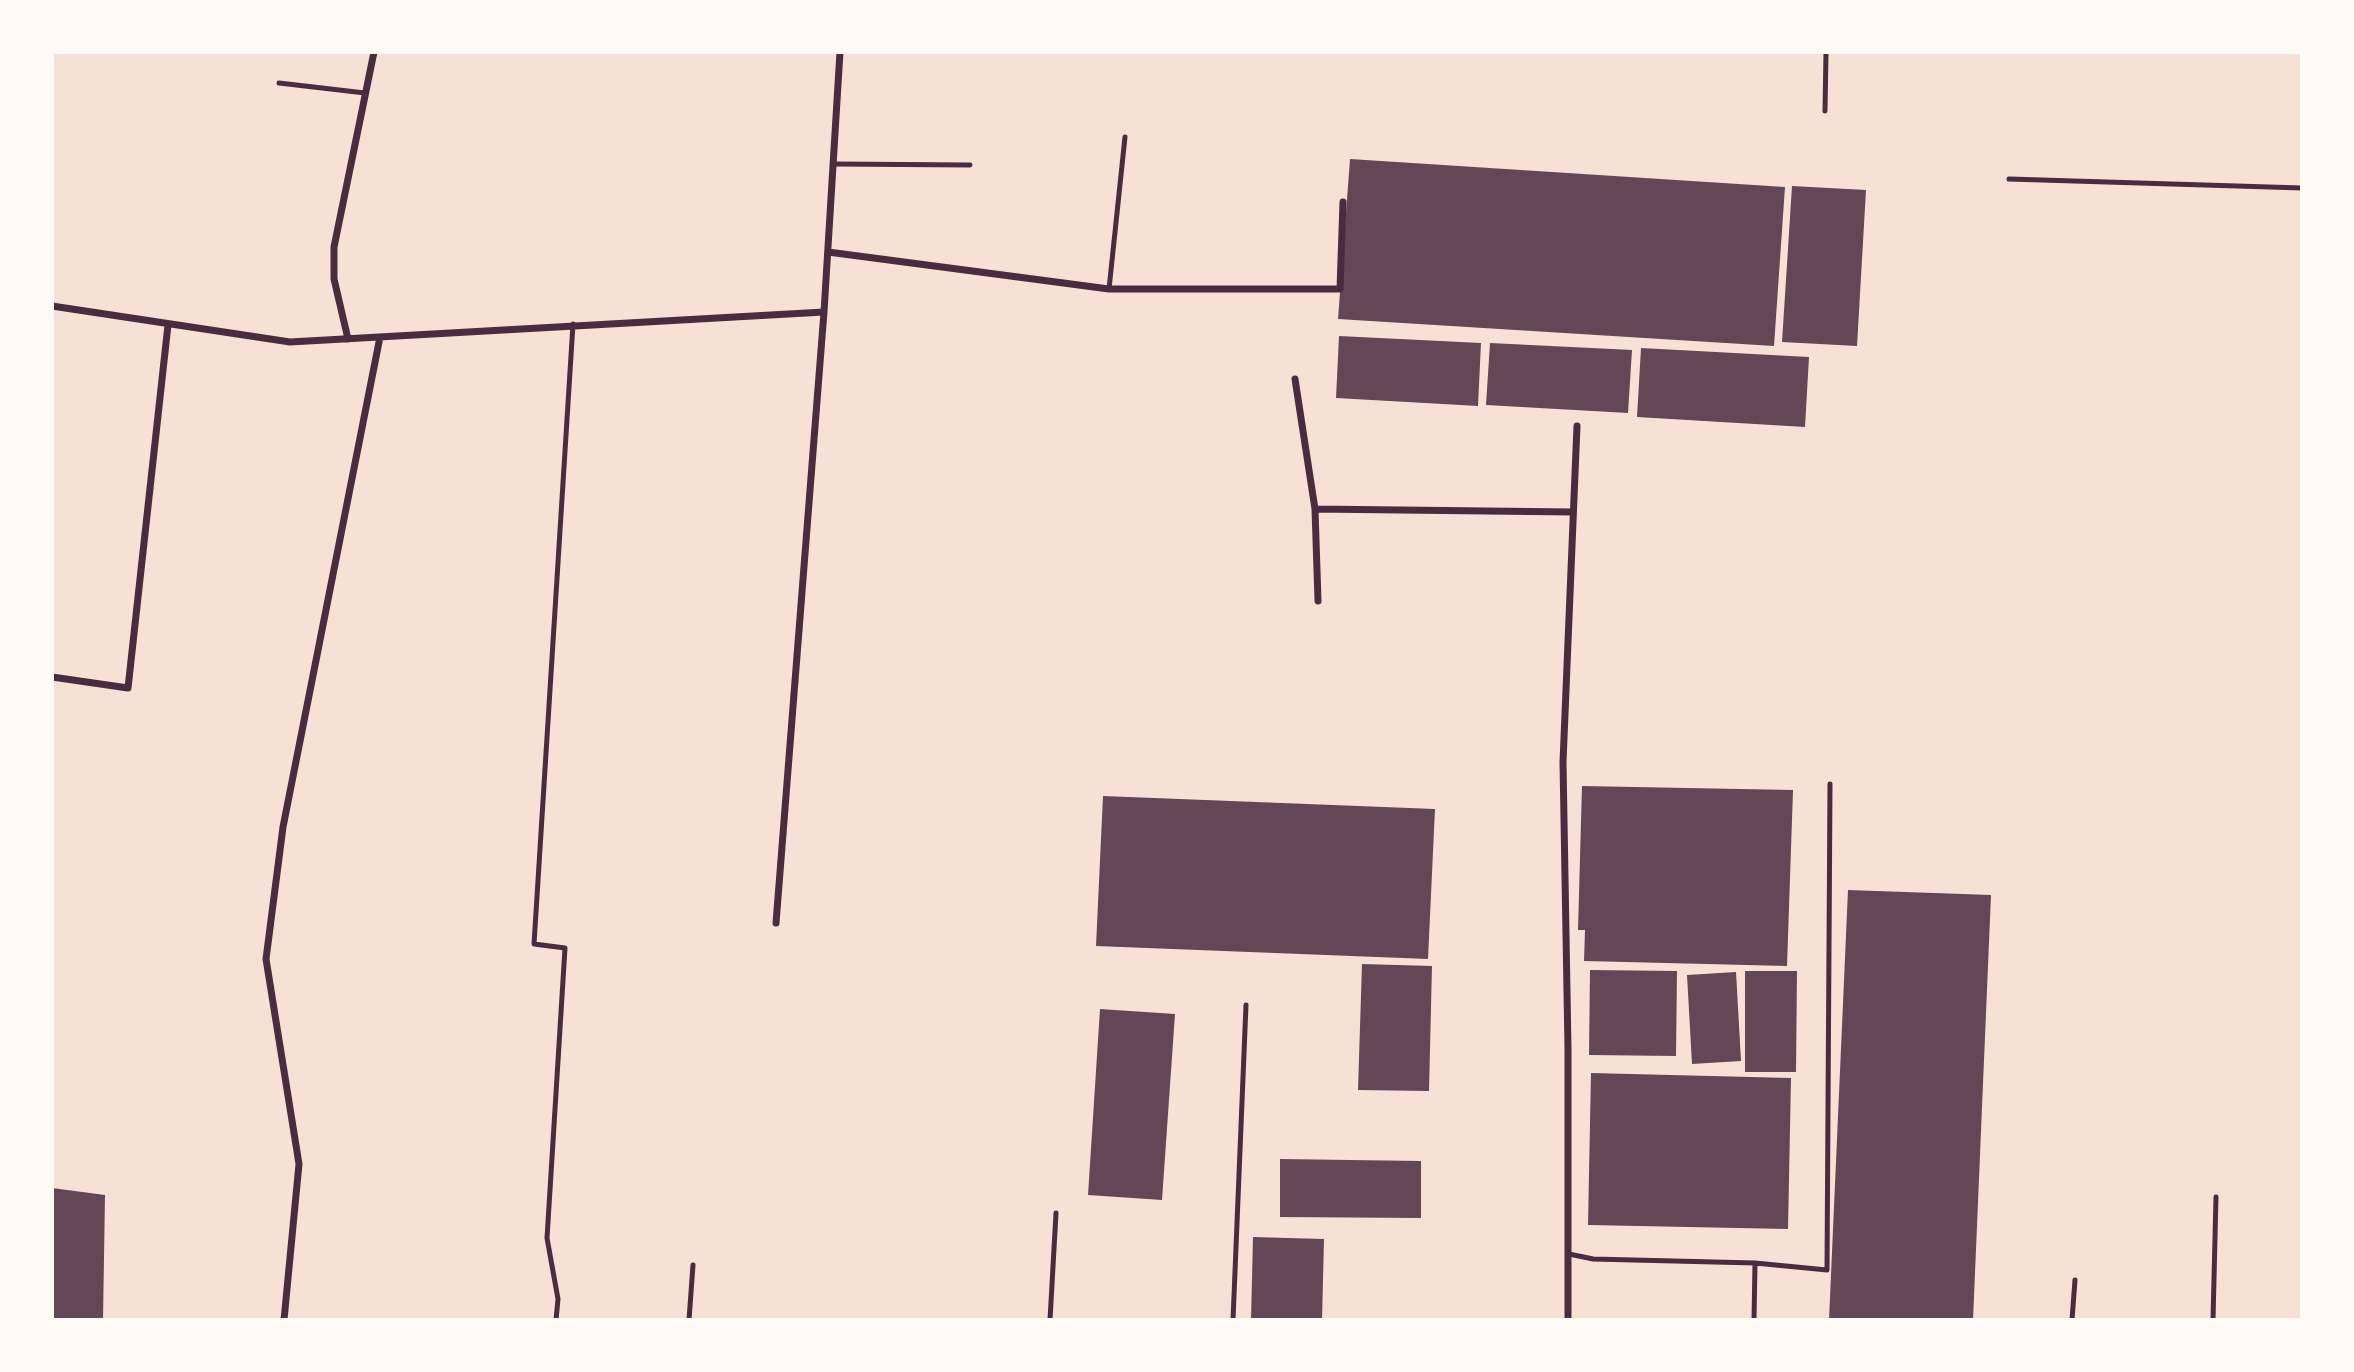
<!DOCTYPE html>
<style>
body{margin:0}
#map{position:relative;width:2354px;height:1372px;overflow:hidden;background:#f7e1d7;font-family:"Asap Condensed",sans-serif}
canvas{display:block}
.frame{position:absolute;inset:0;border:54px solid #fffaf5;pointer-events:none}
</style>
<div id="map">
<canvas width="2354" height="1372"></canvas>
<div class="frame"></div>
</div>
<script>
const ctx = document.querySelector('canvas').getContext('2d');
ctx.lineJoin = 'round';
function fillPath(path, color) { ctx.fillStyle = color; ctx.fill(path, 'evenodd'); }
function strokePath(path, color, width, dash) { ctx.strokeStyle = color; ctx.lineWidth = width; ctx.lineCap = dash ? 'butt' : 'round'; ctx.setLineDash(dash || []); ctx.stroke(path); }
fillPath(new Path2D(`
 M1350,159L1785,187L1774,346L1338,319Z
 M1792,186L1866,190L1857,346L1782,342Z
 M1339,336L1481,343L1478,406L1336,398Z
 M1490,343L1632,350L1628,413L1486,405Z
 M1641,348L1809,357L1805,427L1637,417Z
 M1582,786L1793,790L1787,966L1584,961L1585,930H1578Z
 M1103,796L1435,809L1428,959L1096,946Z
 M1848,890L1991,895L1973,1320H1829Z
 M1362,964L1432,966L1429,1091L1358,1090Z
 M1590,970L1677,971L1676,1056L1589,1055Z
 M1745,971H1797L1796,1072H1745Z
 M1736,972L1741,1061L1692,1064L1687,975Z
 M1100,1009L1175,1014L1162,1200L1088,1195Z
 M1591,1073L1791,1078L1788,1229L1588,1225Z
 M1280,1159L1421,1161V1218L1280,1217Z
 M52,1188L105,1195L103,1320H52Z
 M1253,1237L1324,1239L1322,1320H1251Z`), '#644757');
strokePath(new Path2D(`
 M279,83L365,93
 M1825,111L1826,52
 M834,164L970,165
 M2009,179L2302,188
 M1109,289L1125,137
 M1569,1254L1593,1259L1755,1263L1827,1270L1830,784
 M556,1320L558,1299L547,1238L565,948L534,944L573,324
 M689,1320L693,1265
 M1050,1320L1056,1213
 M1233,1320L1246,1005
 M1754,1320L1755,1263
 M2072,1320L2075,1280
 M2213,1320L2216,1197`), '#4a2c40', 5);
strokePath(new Path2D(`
 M828,252L1109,289H1340L1343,202
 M52,306L290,342L824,312
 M348,339L334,279V247L374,52
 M1295,379L1315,509L1318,601
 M1315,509L1572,512
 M52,677L128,688L168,325
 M776,923L824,312L840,52
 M284,1320L299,1164L266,959L283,827L380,337
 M1568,1320V1049L1563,762L1577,426`), '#4a2c40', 7);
</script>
